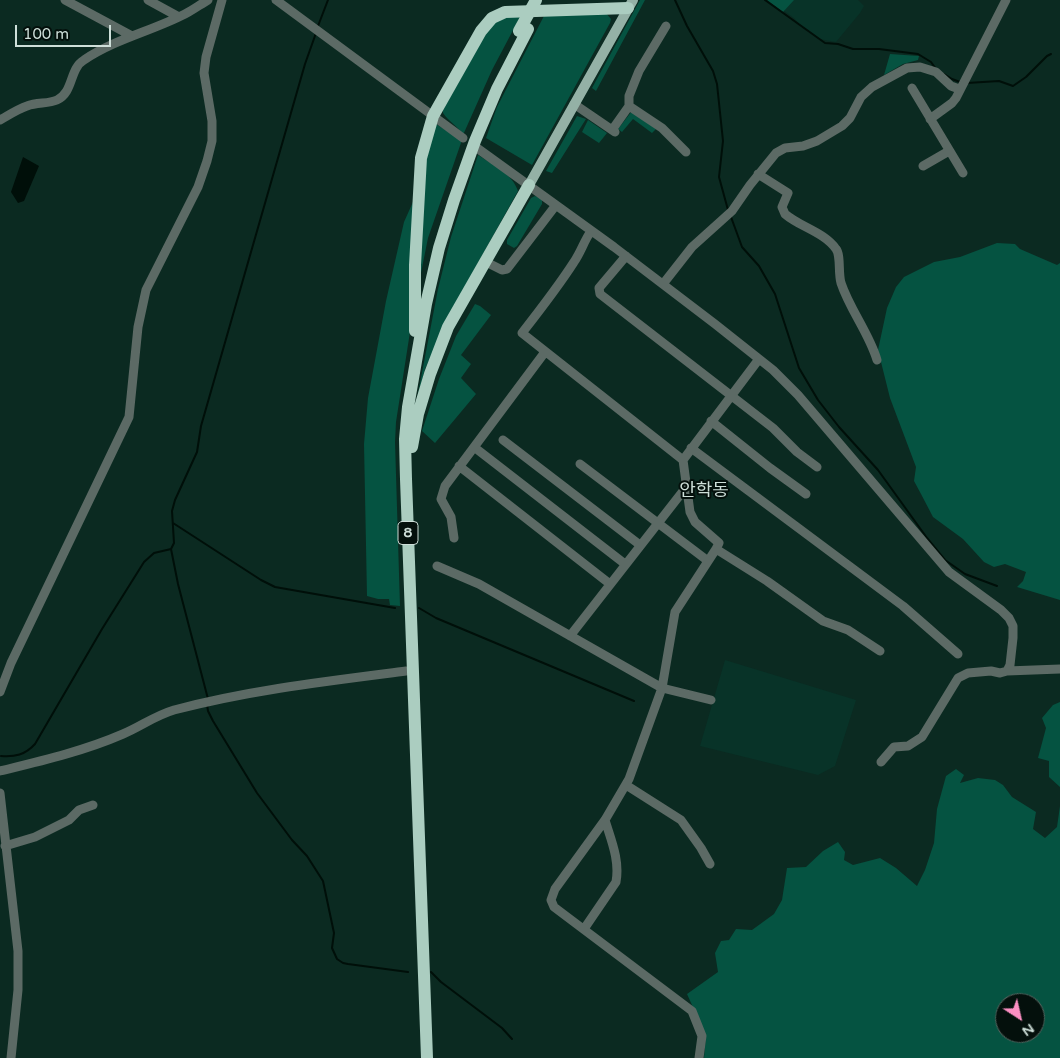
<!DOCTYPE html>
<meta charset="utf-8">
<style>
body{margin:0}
#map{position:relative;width:1060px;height:1058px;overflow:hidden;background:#0b2a21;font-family:"Varela Round",sans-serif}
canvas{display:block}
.north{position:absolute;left:995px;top:993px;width:50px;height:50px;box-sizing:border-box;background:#04100c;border:1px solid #55635e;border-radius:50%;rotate:145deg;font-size:14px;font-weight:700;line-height:20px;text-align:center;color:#cedfd9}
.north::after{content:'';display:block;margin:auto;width:18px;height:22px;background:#fc8fc3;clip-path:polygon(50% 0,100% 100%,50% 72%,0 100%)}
.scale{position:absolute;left:15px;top:25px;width:96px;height:22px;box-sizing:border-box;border:2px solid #cedfd9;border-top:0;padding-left:6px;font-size:15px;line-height:18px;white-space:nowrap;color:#cedfd9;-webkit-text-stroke:4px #04100c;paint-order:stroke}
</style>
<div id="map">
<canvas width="1060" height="1058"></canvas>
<div class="north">N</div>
<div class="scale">100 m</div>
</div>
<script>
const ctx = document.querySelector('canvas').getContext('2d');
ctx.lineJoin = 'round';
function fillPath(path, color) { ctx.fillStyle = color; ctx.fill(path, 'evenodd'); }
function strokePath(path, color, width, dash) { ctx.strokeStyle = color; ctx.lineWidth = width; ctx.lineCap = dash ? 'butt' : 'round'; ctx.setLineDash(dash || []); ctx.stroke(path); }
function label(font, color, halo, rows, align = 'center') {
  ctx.font = font + ' "Varela Round","Noto Sans KR",sans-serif'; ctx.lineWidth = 4; ctx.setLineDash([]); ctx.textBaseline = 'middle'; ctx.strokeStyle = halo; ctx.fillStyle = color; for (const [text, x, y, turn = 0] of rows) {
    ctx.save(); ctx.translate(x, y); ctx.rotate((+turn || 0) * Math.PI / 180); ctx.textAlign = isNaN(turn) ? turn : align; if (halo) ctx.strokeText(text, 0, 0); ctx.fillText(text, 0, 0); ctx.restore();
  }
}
fillPath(new Path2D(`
 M769,0H858L864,6L860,13L836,42L819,39L799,24L794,18Z
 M725,660L856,700L835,766L818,775L700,746Z`), '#083328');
fillPath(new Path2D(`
 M640,0H645L596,91L592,88Z
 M767,0H794L783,12Z
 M605,12L611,19L610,23L532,165L486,138L497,107L545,14Z
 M507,16L520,17L492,70L463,135C458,126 449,122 443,113V110L489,28L497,20Z
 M890,54L919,56L918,60L903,64L884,75Z
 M632,111L656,129L652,133L633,119L622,132L618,129Z
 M577,116L586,119L552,173L546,171Z
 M588,120L607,133L599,143L582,132Z
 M436,124L462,140L428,238L417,293L426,161Z
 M478,155C493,165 512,173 518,191L459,297L425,369L416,404L438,289L451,237Z
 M417,193L410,332L396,422L395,442L400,606L390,605L389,599H378L367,596L364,444L368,398L386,301L404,222Z
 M535,196L542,199V204L517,246L514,248L507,244V240L531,198Z
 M997,243L1015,244L1020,249L1057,265L1060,263V600L1017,587L1023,581L1026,572L1005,564L994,567L984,562L963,539L933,517L921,494L914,481L916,467L890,398L878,350L887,308L896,287L904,277L934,262L960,257Z
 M475,304L480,306L491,315L461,355L471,364L461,378L476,394L435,443L422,431L439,379L456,336Z
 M1060,702V787L1049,777V761L1038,758L1046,728L1042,718L1053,705Z
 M956,769L964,775L960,783L978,778L995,780L1003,785L1012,797L1036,812L1033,829L1045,838L1057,827L1060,806V1058H704L706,1036L687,994L718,972L715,953L721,941L729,940L736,929L752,930L774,914L782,900L787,868L806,867L823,851L838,842L845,852L844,860L853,865L880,858L896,868L917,886L925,870L934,843L937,809L946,776ZM1005,1003H1035V1033H1005Z`), '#055341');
fillPath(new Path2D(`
 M23,157L39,166L24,201L18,203L11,192Z`), '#000f09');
strokePath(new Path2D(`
 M675,0L687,26L713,71L717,84L723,141L719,177L728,210
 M765,0L825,43L838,44L853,49H879L918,54L931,62L936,69
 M318,26L328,0
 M944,74L952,79L960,82
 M967,83L999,81L1013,86L1026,77L1047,56L1051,54
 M731,217L742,247L759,266L775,294L799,368L818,400L839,427L878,470L927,538L945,560L965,574L997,586
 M173,523L261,580L275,587L395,608
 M171,549L178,584L208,699
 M419,608L436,618L634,701
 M207,704L208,711L213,721L257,793L292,840L307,856L323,881L334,933L332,948L337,959L343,963L348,964L408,972
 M1,756C15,757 25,755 35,744L102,629L144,562L154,553L171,549L174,543L172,511L175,500L197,452L201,426L305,64L316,33
 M431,972L441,982L502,1028L512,1039`), '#000f09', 2);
strokePath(new Path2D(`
 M65,0L132,36
 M148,0L179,17
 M276,0L463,138
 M912,88L963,173
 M574,104L615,132
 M629,106L662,128L686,152
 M930,119L952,103L956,98L1006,0
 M0,120C9,115 18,109 27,106C37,102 48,104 57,100C74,92 69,69 84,60C115,39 152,31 185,14C193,10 201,4 208,0
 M612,130L629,106V96L639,71L666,26
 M477,148L614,247L715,324L773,370L798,395L949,572L1001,610L1009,618L1013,626V638L1010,665L1007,671L1000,673L991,671L968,673L958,678L922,737L908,746L894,747L881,762
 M923,166L949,151
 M758,174L788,193L782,207L785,214C800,227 824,232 836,249C841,255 838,273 841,283C850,310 869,333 877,360
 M591,231C584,241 581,252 574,262C558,287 540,310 522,333L683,460
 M626,256L599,288L600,294L773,428L797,452L817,467
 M486,262L502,270L507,269L556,205
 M663,284L692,247L732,211L750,185L776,153L785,148L803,146L817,141L842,126L850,118L861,97L872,87L907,68L920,67L936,72L951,86L959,89
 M711,421L770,468L806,494
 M503,440L640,545
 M474,447L625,564
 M691,448L903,606L958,654
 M580,464L708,561
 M459,466L610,584
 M454,538L451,517L441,499L445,486L545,352
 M716,549L767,581L823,621L848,630L880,651
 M437,566L479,584L662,688L711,700
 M570,636L687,486
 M1007,671L1060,669
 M0,692L11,663L129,417L138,327L146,290L198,187L207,161L212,141V121L204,73L206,57L222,0
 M0,771C41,761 84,751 123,734C142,726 154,716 174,710C250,690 328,681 406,671
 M626,785L681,820L701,848L710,864
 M0,793L18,951V990L11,1058
 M5,846L35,837L69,820L79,810L93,805
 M584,929L616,882C620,860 611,840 605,820
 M699,1058L702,1036L692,1011L554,907L551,900L555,889L605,820L629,779L662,688L675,612L716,549L719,543L695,522L690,512L683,460L759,359`), '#5c6a65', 9);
strokePath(new Path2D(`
 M529,185L633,0`), '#94b1a6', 10);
strokePath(new Path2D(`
 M415,331V265L421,158L433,116L481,31L492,18L505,12L628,8
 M412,447L418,414L430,374L448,327L529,185
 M427,1058L406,479L405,439L408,407L426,304L439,248L454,200L475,141L497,89L528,29`), '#abcdc0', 12);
strokePath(new Path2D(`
 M519,31L536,0`), '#abcdc0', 12);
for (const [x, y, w] of [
 [408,533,20]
]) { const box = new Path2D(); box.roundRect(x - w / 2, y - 11.5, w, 23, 4); ctx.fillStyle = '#04100c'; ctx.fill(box); strokePath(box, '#cedfd9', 1); }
label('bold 14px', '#cedfd9', null, [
 ["8",408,533]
]);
label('18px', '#cedfd9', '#04100c', [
 ["안학동",704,491]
]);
</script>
